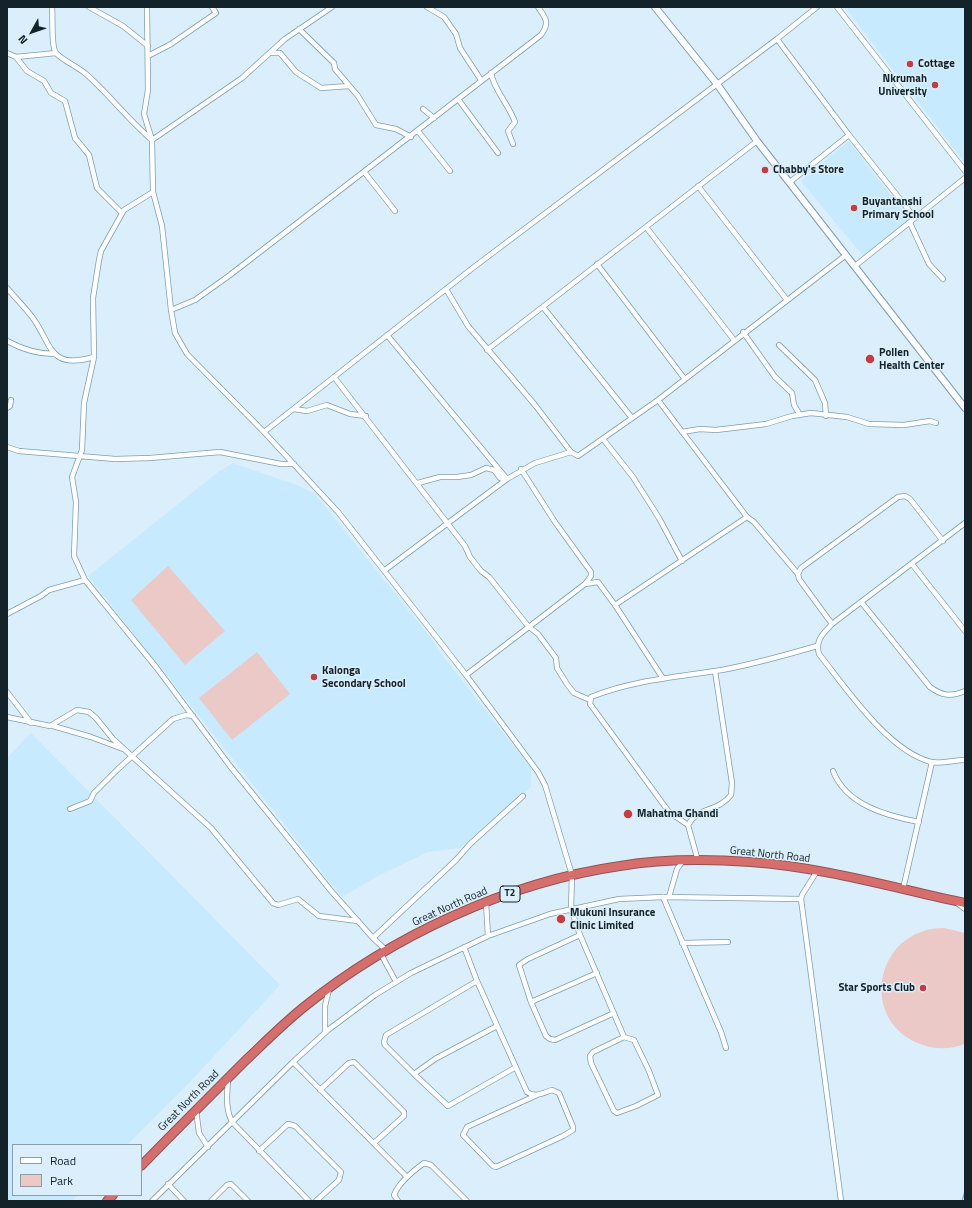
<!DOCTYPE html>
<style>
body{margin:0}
#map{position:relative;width:972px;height:1208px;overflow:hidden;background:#daeffb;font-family:"Titillium Web",sans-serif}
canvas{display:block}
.frame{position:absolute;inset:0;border:8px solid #142229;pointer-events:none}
.legend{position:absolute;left:12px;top:1144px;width:130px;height:52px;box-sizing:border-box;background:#daeffb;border:1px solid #8b9da7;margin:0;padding:5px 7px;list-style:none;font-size:12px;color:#142229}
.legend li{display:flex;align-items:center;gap:8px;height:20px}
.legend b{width:20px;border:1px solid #8b9da7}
.north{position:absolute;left:12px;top:12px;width:40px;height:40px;-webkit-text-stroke:3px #daeffb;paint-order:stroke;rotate:230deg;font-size:11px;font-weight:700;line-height:16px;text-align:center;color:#142229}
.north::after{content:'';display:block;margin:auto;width:14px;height:18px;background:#142229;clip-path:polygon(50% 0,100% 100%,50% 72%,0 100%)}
</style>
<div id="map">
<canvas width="972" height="1208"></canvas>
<div class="frame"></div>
<ul class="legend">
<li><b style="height:5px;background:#fff"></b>Road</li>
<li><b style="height:11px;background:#ebc9c7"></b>Park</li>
</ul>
<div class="north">N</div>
</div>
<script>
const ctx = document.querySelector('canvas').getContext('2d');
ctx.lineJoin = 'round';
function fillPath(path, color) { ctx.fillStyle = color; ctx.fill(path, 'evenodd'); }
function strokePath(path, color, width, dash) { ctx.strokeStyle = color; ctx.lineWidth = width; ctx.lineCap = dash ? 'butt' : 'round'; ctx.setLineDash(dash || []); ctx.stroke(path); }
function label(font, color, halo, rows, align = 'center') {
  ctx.font = font + ' "Titillium Web",sans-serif'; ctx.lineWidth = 3; ctx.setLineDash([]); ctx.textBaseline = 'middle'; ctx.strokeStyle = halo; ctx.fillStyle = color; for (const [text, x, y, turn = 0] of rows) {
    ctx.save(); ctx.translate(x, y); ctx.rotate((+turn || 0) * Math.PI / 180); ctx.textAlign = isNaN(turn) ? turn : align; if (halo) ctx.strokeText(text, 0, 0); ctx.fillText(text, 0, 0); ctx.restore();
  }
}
fillPath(new Path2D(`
 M845,7H965V163Z
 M849,141L910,220L863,256L801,181Z
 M233,463L297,485L315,494L434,642L438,650L531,768V787L460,848L428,852L380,875L342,897L88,576L218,472Z
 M31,733L280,985L188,1084L127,1145H13V1195H78L72,1201H7V758Z`), '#c8eafe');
fillPath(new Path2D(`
 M168,566L225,631L185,665L131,600Z
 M257,652L290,694L232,740L199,698Z
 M944,928L965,933V1044C952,1049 937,1050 923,1045C857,1023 874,928 944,928Z`), '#ebc9c7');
strokePath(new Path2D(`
 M962,1201L965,1191`), '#89b8d2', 1.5);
const street = new Path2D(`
 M52,7C53,17 51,47 56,53C62,60 78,67 86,74C110,95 128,120 152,140L242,78L285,39L332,7
 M89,7L123,26L148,46
 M147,7L148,90L144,114L152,140L153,192L162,226L171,310L175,333L187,354L264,432L338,512L466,675L538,772L545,785L572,875L571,909L580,935L624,1037L593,1052L590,1056L591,1063L614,1111L617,1113L636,1106L658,1095L649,1071L634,1040L624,1037
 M427,7L444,17L456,34L460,48L481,80
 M837,7L965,171
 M299,29L334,63L335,69L358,96L376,125L396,129L411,137
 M777,39L849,135L915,218
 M7,53L16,57L56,53
 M270,53H280L296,72L321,88L349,86
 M148,56L171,44L216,13L212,7
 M16,57L27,71L44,81L51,93L65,101L75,138L89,155L97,188L122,213
 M491,73C494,90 509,105 515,122L508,131L513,144
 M458,99L498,153
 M423,109L434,118
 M418,131L450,171
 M365,173L395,211
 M790,182L849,135
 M698,186L787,300
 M910,223L929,264L943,279
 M646,227L734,340
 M597,264L684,378
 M855,266L965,178
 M7,288C16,299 27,309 35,321C53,349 51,369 94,357
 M446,289L468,326L535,405L571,452L578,456L658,400L846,255
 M543,307L632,418
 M171,310L195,300L230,275L541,35C550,23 546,18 538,7
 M743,332L775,377L792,393L794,405L800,415
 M7,341C22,349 36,354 54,354
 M779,345L815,380L825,403L826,416
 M487,350L757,141
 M334,377L465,546L470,557L481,571L489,577L528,626L538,634L556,658L557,668L567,684L574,693L590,700
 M658,400L747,517L754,522L798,574
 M7,408L10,406L11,400
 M294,409L307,411L327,405L350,414L366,416
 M264,432L474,267L777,39L817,7
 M682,432L700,429L716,430L766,424L792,416L811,413L847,417L869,424L904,425L930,421L936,423
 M603,439L633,477L659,518L682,561
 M7,447L19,451L115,459L150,458L220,452L281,464H294
 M521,469L555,522L591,572V576L585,584
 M418,483L440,477H457L471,475L486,468L494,470L500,478L507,479L535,463L571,452
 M965,523L832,624C823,634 815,640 819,654C846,688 888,751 931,762C941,764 955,760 965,760
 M912,564L965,631
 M385,570L507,479L387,335
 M85,580L74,556L76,502L72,477L82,450L84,403L94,357L93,298L99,260L101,251L124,210L153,192
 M862,603L930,687C942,696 951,697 965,691
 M7,614L41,596L49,590L85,580L156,667L230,766L332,892L373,938L387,951
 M832,624L799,579L798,574L801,568L898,497L905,496L910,499L943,541
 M466,675L585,584L598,582L615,605
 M662,677L615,605L747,517
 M7,692L31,723
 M7,717L50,726L77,710L89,712L96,718L113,739L211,828L273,903L278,905L298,899L319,916L358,921
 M53,726L91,737L123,749
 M833,771C846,805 887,816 919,822
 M70,809L90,801L94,793L118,769L173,719L186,715L193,716
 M688,825C699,806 718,812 731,795L732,783L715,671
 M698,861L688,825L669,812L590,704L591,697C633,680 678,677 722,670C754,664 786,655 817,646
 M903,889L932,762
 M663,897L721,1032L726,1048
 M669,897L677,869L683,861
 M801,899L841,1201
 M486,903L488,936
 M957,903L965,909
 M580,935L528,959L519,965L531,1002L546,1036L550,1039L555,1040L614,1013
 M373,938L456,860L470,844L523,796
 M682,943L728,942
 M464,947L477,981L527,1092C535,1098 543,1093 552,1090L559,1093L573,1127V1130L563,1136L496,1167L493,1166L463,1135L467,1127L537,1095
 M381,954L396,982
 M477,981L386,1035L384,1042L385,1045L414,1074L435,1059L497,1026
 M531,1002L597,973
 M325,1032V1006L329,989
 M293,1062L407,1177
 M414,1074L448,1106L516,1067
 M228,1080C227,1094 225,1111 233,1123L309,1201
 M320,1090L349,1063L354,1062L404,1112V1116L374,1143
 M196,1110L199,1133L208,1147
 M259,1151L288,1124L295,1126L341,1172L339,1180L316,1201
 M168,1184L184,1201
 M152,1201L293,1062L328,1030L375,995L411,973L488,936L550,914L619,899L663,897L801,899L802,895L817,871
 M211,1201L227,1185L231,1184L248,1201
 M398,1201L394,1195C399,1182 413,1171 424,1163L431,1165L467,1201`);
const secondary = new Path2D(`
 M655,7L717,84L757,141L965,408`);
const highway = new Path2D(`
 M141,1166C176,1130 211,1095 246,1060C265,1042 284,1023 304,1007C392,936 508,882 620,866C662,859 707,859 750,862C823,867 894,888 965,903
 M107,1201L113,1195`);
strokePath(street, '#7d9eb1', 6);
strokePath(secondary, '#7d9eb1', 8);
strokePath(highway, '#925355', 10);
strokePath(street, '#fff', 4.5);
strokePath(secondary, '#fff', 6);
strokePath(highway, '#d66e6c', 8);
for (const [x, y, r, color] of [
 [910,64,4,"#c83940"],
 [935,85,4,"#c83940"],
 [765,170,4,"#c83940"],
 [854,208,4,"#c83940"],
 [870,359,5,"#c83940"],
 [314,677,4,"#c83940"],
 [628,814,5,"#c83940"],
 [561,919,5,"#c83940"],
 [923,988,4,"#c83940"]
]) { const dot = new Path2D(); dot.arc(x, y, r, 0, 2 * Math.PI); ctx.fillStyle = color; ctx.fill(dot); strokePath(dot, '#daeffb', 1.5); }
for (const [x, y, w] of [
 [510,894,20]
]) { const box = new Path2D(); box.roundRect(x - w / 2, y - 8, w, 16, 3); ctx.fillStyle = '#daeffb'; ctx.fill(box); strokePath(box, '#142229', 1); }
label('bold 10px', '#142229', null, [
 ["T2",510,894]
]);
label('bold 11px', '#142229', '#daeffb', [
 ["Cottage",918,64],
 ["Nkrumah",927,79,"right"],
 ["University",927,92,"right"],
 ["Chabby's Store",773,170],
 ["Buyantanshi",862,202],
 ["Primary School",862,215],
 ["Pollen",879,353],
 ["Health Center",879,366],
 ["Kalonga",322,671],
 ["Secondary School",322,684],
 ["Mahatma Ghandi",637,814],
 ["Mukuni Insurance",570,913],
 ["Clinic Limited",570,926],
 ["Star Sports Club",915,988,"right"]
], 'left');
label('11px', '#142229', '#daeffb', [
 ["Great North Road",770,855,6],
 ["Great North Road",450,907,-24],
 ["Great North Road",189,1101,-45]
]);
</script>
